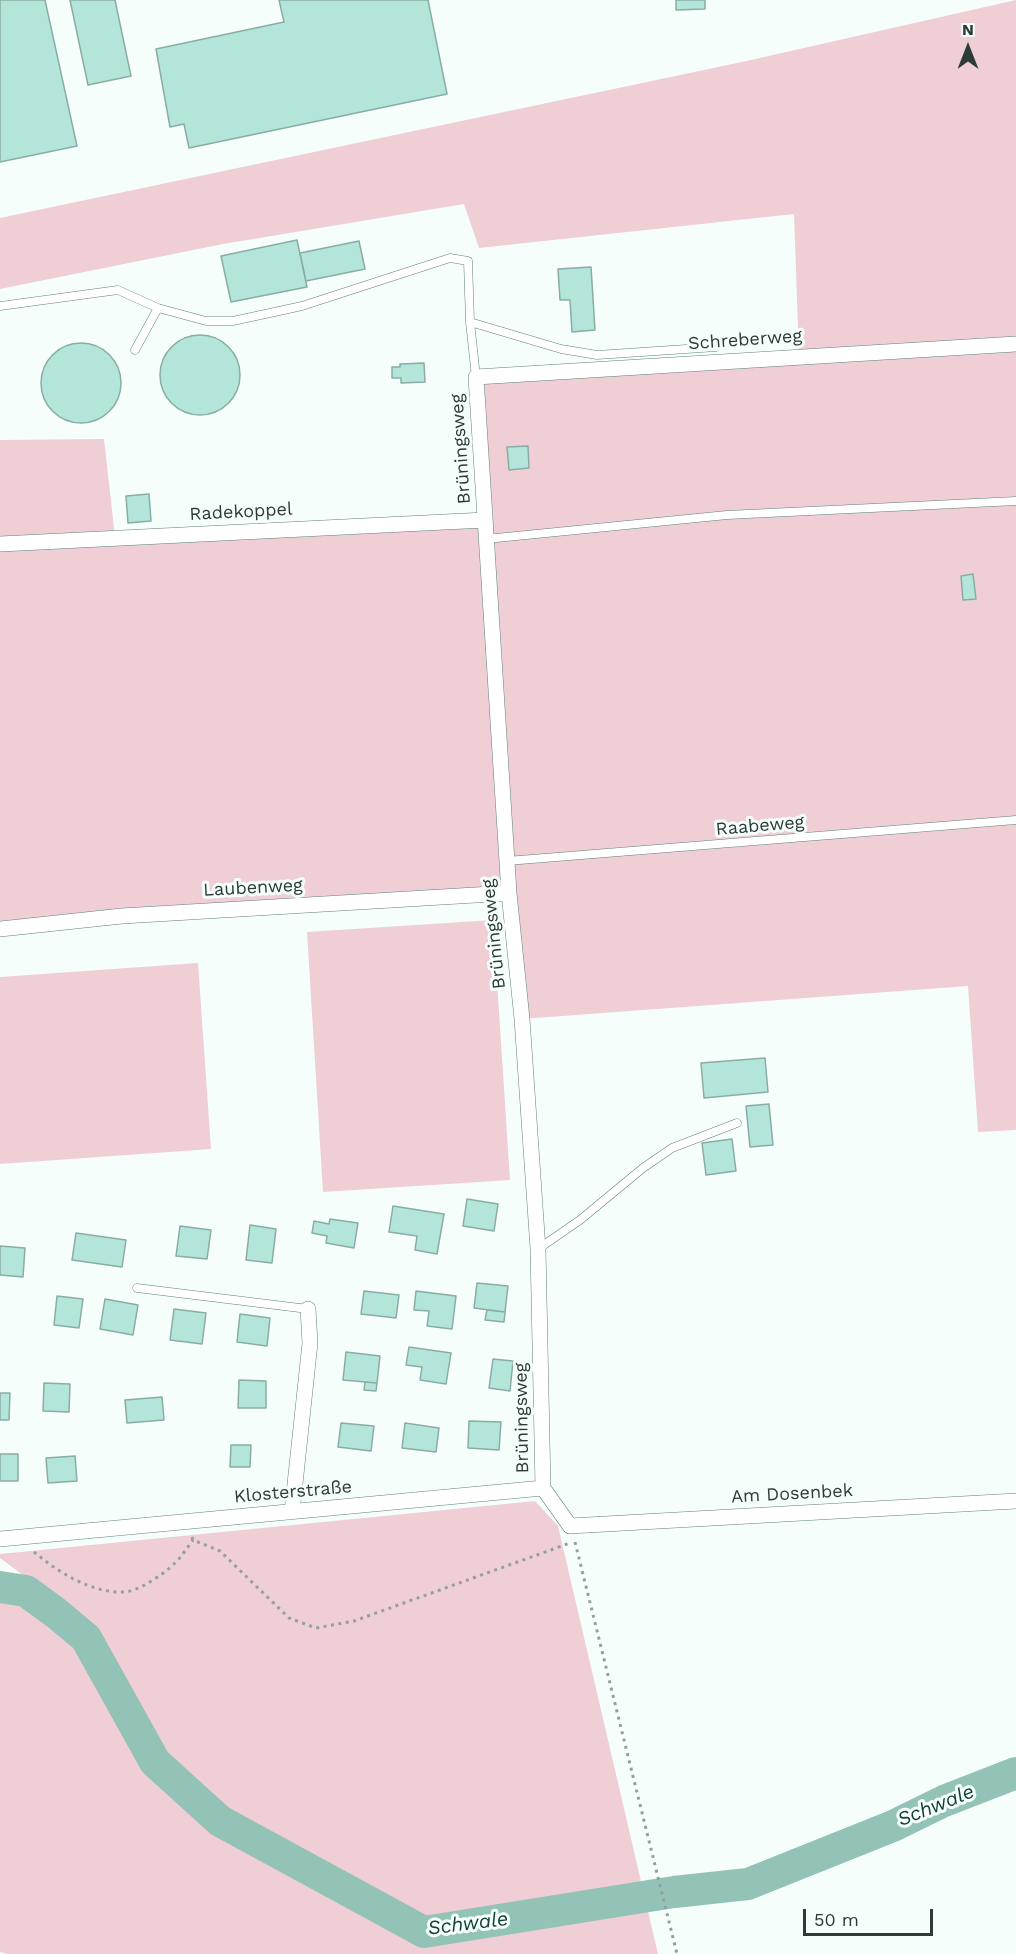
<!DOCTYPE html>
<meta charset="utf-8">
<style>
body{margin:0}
#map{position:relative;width:1016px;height:1954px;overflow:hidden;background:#f6fefc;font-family:"Work Sans",sans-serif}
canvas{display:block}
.north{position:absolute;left:938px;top:18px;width:60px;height:60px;-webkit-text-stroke:4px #f6fefc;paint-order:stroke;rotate:0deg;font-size:16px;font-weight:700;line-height:24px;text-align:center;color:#2c3b38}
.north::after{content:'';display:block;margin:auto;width:21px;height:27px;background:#2c3b38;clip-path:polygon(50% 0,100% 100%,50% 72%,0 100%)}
.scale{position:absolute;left:803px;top:1909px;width:130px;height:27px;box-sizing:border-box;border:3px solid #2c3b38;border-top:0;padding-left:8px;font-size:18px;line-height:21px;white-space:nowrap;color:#2c3b38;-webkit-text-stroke:4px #f6fefc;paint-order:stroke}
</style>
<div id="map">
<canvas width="1016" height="1954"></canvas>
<div class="north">N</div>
<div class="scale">50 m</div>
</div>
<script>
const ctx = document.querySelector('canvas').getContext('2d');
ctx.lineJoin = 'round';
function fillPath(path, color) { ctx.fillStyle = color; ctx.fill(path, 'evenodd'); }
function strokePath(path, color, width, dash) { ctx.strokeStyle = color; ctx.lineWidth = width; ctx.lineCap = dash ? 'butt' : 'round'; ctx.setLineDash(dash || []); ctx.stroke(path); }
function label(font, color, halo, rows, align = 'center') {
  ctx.font = font + ' "Work Sans",sans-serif'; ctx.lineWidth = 6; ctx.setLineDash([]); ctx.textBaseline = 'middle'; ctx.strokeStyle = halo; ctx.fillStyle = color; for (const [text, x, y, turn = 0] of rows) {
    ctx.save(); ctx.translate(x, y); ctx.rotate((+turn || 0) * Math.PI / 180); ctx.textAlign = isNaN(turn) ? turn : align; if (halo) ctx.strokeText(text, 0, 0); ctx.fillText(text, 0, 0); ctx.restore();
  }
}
fillPath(new Path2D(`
 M1016,0V1130L978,1132L968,986L522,1019L509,893L0,929V440L104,439L115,537L484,519L476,377L799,356L794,214L479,248L464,204L223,244L0,289V218L742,62Z
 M493,920L510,1180L323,1192L307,932Z
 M198,963L211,1149L0,1164V977Z
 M535,1501L558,1526L658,1954H7L0,1952V1578L28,1579L0,1558V1554Z`), '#f0ced5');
strokePath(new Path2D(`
 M0,1587L26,1591L56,1613L86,1638L155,1762L220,1821L424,1932L674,1892L748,1884L893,1826L944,1801L1016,1773`), '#93c3b7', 32);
const building = new Path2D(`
 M0,0H45L77,146L0,162Z
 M70,0H115L131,76L88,85Z
 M279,0H428L447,94L189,148L184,124L170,127L156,49L284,22Z
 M676,0H705V9L676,10Z
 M297,240L307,287L231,302L221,256Z
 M359,241L365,269L306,281L300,253Z
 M591,267L595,330L572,332L570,300H560L558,269Z
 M160 375a40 40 0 1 1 80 0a40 40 0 1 1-80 0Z
 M41 383a40 40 0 1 1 80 0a40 40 0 1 1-80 0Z
 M424,363L425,382L401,383V378H392V367H400V364Z
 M528,446L529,468L509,470L507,447Z
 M149,494L151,521L128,523L126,496Z
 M973,574L976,599L963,600L961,576Z
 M765,1058L768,1092L704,1098L701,1063Z
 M769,1104L773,1145L750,1147L746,1106Z
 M732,1139L736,1171L706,1175L702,1143Z
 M467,1199L498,1204L494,1231L463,1226Z
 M393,1206L444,1214L437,1254L415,1250L417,1236L389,1232Z
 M330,1219L358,1223L354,1248L326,1243L327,1236L312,1233L314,1221L329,1224Z
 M250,1225L276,1229L272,1263L246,1260Z
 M180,1226L211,1230L207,1259L176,1256Z
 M76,1233L126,1240L122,1267L72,1260Z
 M0,1246L25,1248L23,1277L0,1275Z
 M477,1283L508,1286L505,1312L474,1308Z
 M364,1291L399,1295L396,1318L361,1314Z
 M416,1291L456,1296L452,1329L427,1326L429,1311L414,1310Z
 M57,1296L83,1299L79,1328L54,1325Z
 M105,1299L138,1305L133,1335L100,1329Z
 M174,1309L206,1313L202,1344L170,1340Z
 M487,1310L505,1312L504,1322L485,1320Z
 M240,1314L270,1318L267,1346L237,1342Z
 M409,1347L451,1353L446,1384L420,1380L422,1367L406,1365Z
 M346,1352L380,1356L377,1383L343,1380Z
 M493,1359L513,1361L510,1391L489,1388Z
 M239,1380L266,1381V1408H238Z
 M365,1382L377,1383L376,1391L364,1390Z
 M44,1383L70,1384L69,1412L43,1411Z
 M0,1393H10L9,1420H0Z
 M162,1397L164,1420L127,1423L125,1400Z
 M469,1421L501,1422L499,1450L468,1448Z
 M341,1423L374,1426L371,1451L338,1447Z
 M405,1423L439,1428L436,1452L402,1448Z
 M231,1445H251L250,1467H230Z
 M0,1454H18V1481H0Z
 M75,1456L77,1481L48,1483L46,1458Z`);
fillPath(building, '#b4e5da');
strokePath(building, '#89ada4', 1.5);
const lane = new Path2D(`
 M0,306L118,290L158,308
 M470,322L561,349L597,355L716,347
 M135,350L158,308L206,321H233L302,306L450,258L468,261L470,322L476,377
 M486,539L727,515L1016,501
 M507,861L1016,820
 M538,1249L580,1220L643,1168L672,1148L737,1123
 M137,1288L308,1309`);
const street = new Path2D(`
 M0,544L485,520
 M0,929L122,916L509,893
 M543,1488L538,1249L522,1019L509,893L476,377L1016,344
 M543,1488L570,1526L1016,1501
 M292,1512L310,1343L308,1309
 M0,1539L543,1488`);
strokePath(lane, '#5f8179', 9);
strokePath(street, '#5f8179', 16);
strokePath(new Path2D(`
 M192,1537L193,1540L220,1551L289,1618L316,1628L354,1621L570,1543
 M575,1542L677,1954
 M34,1552C58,1572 91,1593 123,1592C138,1592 164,1574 175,1563C182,1556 187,1548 193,1540`), '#94a09d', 3, [3, 4.5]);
strokePath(lane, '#fff', 8);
strokePath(street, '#fff', 15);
label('18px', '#2c3b38', '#f6fefc', [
 ["Schreberweg",745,340,-4],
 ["Brüningsweg",461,449,-94],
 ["Radekoppel",241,512,-3],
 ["Raabeweg",760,826,-5],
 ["Laubenweg",253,888,-3],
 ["Brüningsweg",494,934,-96],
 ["Brüningsweg",522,1418,-91],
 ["Klosterstraße",293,1492,-5],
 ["Am Dosenbek",792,1494,-3]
]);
label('italic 20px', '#113d35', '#f6fefc', [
 ["Schwale",936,1806,-22],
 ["Schwale",468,1924,-7]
]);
</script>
